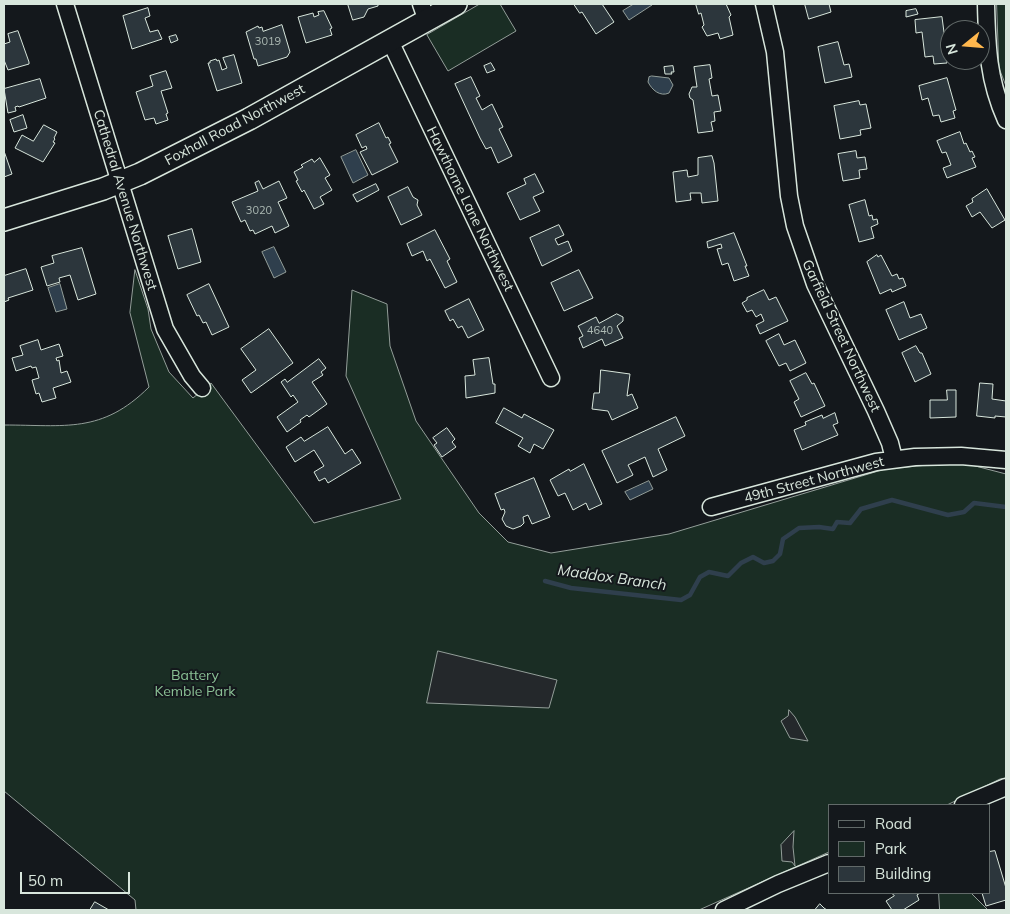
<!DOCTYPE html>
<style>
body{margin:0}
#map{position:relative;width:1010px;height:914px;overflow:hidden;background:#14181c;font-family:Mulish,sans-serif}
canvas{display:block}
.frame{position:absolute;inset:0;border:5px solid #d8e6dc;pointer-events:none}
.legend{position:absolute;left:828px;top:804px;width:162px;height:90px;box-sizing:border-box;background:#14181c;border:1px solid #626a69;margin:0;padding:6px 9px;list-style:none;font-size:15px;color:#d8e6dc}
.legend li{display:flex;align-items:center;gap:10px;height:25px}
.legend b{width:25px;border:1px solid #626a69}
.north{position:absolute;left:940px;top:20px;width:50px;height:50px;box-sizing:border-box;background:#14181c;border:1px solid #626a69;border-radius:50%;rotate:253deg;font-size:14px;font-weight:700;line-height:20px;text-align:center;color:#d8e6dc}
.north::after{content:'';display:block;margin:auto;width:18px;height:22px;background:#ffb74d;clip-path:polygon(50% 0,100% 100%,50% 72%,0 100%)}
.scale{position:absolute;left:20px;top:872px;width:110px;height:22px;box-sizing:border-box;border:2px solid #d8e6dc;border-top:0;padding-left:6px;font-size:15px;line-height:18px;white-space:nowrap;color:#d8e6dc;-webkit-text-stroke:4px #14181c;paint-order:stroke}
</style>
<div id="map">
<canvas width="1010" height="914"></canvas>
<div class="frame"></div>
<ul class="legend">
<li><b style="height:6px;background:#14181c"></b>Road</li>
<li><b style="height:14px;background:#1a2d24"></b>Park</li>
<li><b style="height:14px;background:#2c363c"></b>Building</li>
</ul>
<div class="north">N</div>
<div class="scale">50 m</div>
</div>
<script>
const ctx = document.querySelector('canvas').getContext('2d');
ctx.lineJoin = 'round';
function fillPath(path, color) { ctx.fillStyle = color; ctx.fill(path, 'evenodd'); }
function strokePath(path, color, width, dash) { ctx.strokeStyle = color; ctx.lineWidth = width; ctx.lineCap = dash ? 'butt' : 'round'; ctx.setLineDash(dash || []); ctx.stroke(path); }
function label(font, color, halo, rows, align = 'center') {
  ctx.font = font + ' Mulish,sans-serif'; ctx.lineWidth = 4; ctx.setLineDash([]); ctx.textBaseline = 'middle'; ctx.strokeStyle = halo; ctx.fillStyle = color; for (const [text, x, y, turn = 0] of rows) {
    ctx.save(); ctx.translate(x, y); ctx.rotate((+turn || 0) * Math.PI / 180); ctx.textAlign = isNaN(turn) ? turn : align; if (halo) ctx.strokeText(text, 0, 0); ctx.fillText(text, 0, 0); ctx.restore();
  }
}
const green = new Path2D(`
 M480,4H500L516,31L448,71L427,35Z
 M997,4H1006V86L999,68Z
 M135,270L148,309L151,329L169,372L193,398L211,383L314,523L401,499L346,376L352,290L387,304L390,346L416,421L479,513L508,542L551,553L669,534L885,469L960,462L1006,474V778L1000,779L947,805H829V852L699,910H136L135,900L4,791V425C65,425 102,434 149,387L130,313Z
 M939,893H971L988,910H940Z`);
fillPath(green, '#1a2d24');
strokePath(green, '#939e99', 1);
const parking = new Path2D(`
 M438,651L557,680L549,708L427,703Z
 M789,710L795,717L808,741L790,738L781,721L788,716Z
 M794,831L793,847L795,866L792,862L782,861L781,845Z`);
fillPath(parking, '#24282b');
strokePath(parking, '#939e99', 1);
const water = new Path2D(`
 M634,4H651L652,5L629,20L623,11Z
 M652,76L669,78L673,85L669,93C660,97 652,90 648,82L649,77Z
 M356,150L368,175L353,183L341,157Z
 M274,247L286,272L274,278L262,252Z
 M60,284L67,309L56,312L48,288Z
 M649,481L653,489L630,500L625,492Z`);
fillPath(water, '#2f3f4d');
strokePath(water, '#939e99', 1);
strokePath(new Path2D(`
 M545,581L571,588L681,600L690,595L700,577L709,572L728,576L741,563L753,557L764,563L773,561L780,554L783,539L799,528L819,527L833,529L837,522L850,523L861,509L892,500L948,515L964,512L974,503L1006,507`), '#2f3f4d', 4.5);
const building = new Path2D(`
 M348,4H378V6L368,9L364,17L353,20Z
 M574,4H602L614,22L596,34L582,12L580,13Z
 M696,4H726L731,15L729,17L733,35L720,39L718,33L707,36L702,27L704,25L701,13L699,14Z
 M805,4H829L831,12L809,19Z
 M148,8L150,16L145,18L150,32L158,30L162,39L132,49L123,16Z
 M916,9L918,14L906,17V11Z
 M324,11L332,28L330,29L332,35L306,43L298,17L313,13L314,17L319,15L318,12Z
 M942,17L947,55H946L947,63L934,64L933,56L925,57L922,32L916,33L915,20Z
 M282,25L290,52L287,57L258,66L256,59H254L246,32L258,26L259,28L262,27L263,31Z
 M18,31L29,62V64L8,70L4,60V44L10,42L8,34Z
 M176,35L178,40L171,43L169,37Z
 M838,42L844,65L849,64L852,77L825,83L818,47Z
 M234,55L242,83L217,91L208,63H210V61L216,59L217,61L219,60L222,70L227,68L223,58Z
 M491,63L495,70L487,73L484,66Z
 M710,65L712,78L709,79L712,96L718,95L721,111L714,112L715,121L711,122L713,131L698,133L693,100L690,98L689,94L692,87H697L694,67Z
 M673,66L674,72H671L672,74H665L664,67Z
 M166,71L172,88L161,91L168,113L166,114L168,120L156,124L154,118L145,120L136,92L153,86L150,76Z
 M471,77L480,96L476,98L482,110L492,104L503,127L499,129L512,156L498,163L491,147L486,149L480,138L455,84Z
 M947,78L956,110L953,111L955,118L941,122L939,115L933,116L928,98L922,100L919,86Z
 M40,79L46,98L19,107L18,106L15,107L16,111L8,113L4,89Z
 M859,101L860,105L866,104L871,128L860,130L861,135L840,139L834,106Z
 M23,115L27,128L14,132L10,120Z
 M379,123L386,138L388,137L391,143L389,144L398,162L372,175L360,152L367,149L366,146L362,148L356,135Z
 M44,125L57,132L54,138L55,139L53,142L55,143L43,162L15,148L22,135L33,141Z
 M960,132L964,144L966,143L970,152L972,151L975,157L972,158L976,167L947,178L943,168L951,165L946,152L942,153L937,141Z
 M4,151L12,174L4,177Z
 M856,151L857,158L865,157L867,169L859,170L860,178L843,181L838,154Z
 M712,156L714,163L718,201L702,203L701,193H690L691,200L676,202L673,172L687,170L688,177L698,175V158Z
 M320,158L330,175L325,178L332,190L320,197L324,204L314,209L304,190L302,192L296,181L298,180L294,172L303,167L301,165L312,159L314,162Z
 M535,174L544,192L533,197L540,211L520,220L507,193L526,184L524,179Z
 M259,181L263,189L279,181L287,198L278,202L289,226L275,233L272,226L255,234L253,230L250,231L245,220L241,222L232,202L258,191L255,183Z
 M376,184L379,190L357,202L353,195Z
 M408,187L413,197L418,200L417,205L422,215L401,225L388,197Z
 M987,189L1005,220L992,228L980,212L972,217L966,206L973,202L972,199Z
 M865,200L869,216L872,215L873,220L877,219L878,224L871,227L874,238L859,242L849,205Z
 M559,225L564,235L555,239L558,245L568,241L572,251L542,266L530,238Z
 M192,229L201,262L178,269L168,236Z
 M435,230L450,259L447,261L457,282L445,288L430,259L427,261L423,251L412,256L407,244Z
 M734,233L747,266H745L749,276L734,281L728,263L722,265L717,249L722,248L721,244L708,248L707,242Z
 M82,248L96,294L78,300L70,275L59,278L60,282L47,286L41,267L54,263L52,256Z
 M877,255L878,257L881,255L892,276L897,274L899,279L903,278L906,286L892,292L891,289L880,294L867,262Z
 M26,269L33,290L8,298L9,300L4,302V276Z
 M579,270L593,298L564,311L551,283Z
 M209,284L229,327L212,335L206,322L203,323L199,315L197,316L187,295Z
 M764,290L769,300L776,297L788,321L760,334L756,325L764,321L761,314L756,317L752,310L747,312L742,303L747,300V298Z
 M469,299L484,330L468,338L462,326L458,328L453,319L450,321L445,311Z
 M904,302L910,318L921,314L927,328L899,340L886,310Z
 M617,314L623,317V321L617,326L623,338L605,346L602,339L583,348L579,338L583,336L578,326L596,317L599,323Z
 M269,329L293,363L251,393L242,380L256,370L241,349Z
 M779,334L784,345L795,340L806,363L790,371L786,363L779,366L766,341Z
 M38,340L41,350L59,344L63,356L56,358L57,361L59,360L61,373L67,371L71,382L53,388L56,398L42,402L39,393L36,394L32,380L39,378L36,367L32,368L31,366L16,371L12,358L23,355L20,346Z
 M916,346L920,353H922L931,374L915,382L902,353Z
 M489,358L493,384H495V393L466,398L465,376L475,375L473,360Z
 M319,359L326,368L321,372L323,375L312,382L327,404L309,417L307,415L300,420L301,422L287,432L277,417L298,402L293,395L291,397L281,382L285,379L287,382Z
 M601,370L630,374L627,396L632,394L638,408L612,420L608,411L592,409L594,393H599Z
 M806,373L812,384L814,383L825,406L801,417L794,402L799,399L790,381Z
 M980,383L993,384L992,399L1006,401V417L995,416V418L977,416Z
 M947,390H956V417L930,418V400H947Z
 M504,408L522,418L524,414L554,430L543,449L534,444L530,453L518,446L523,438L496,423Z
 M835,413L838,423L833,425L838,435L802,450L794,430L806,425L805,422L822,415L823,418Z
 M676,417L685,436L658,449L667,470L653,477L645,457L628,465L633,475L617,483L602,451Z
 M328,427L345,454L352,449L361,463L328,483L325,478L319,481L314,472L324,466L314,450L295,462L286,447L301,437L304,441Z
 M447,428L455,439L452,442L456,447L442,457L434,445L437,443L433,438Z
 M584,464L602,504L589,510L586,503L573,510L565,493L558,496L550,480L569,469L570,471Z
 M534,478L550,517L532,524L528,515L523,517L524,523L521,526L513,529L506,526L502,519L505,512L504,509L501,510L495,494Z
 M995,851L1006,888V900L986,906L982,893H989V852Z
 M892,893H920L917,895L919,900L903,910H892L886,901L894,896Z
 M95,902L109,910H90Z
 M820,904L824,908L827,910H815Z`);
fillPath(building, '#2c363c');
strokePath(building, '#d8e6dc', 1);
const minor = new Path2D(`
 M65,4L165,329L192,376L202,388
 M421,4L427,21
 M764,4L775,52L789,196L795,226L815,284L876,411L890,443L894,459
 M986,4C987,47 988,80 1006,120
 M390,41L551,378
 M711,507L876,462L915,457L961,456L1006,460
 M963,805L1006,787
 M724,910L778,884L829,863`);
const major = new Path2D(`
 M4,220L103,189L140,174L249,119L456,4`);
strokePath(minor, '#d8e6dc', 19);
strokePath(major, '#d8e6dc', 24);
strokePath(minor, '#14181c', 16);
strokePath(major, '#14181c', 21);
label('11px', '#adbab4', null, [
 ["3019",268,42],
 ["3020",259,211],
 ["4640",600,331]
]);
label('14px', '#d8e6dc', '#14181c', [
 ["Foxhall Road Northwest",235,125,-28],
 ["Cathedral Avenue Northwest",125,200,73],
 ["Hawthorne Lane Northwest",470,209,64],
 ["Garfield Street Northwest",841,336,65],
 ["49th Street Northwest",814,480,-15]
]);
label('14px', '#8ac095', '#14181c', [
 ["Battery",195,676],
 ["Kemble Park",195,692]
]);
label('italic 15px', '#d8e6dc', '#14181c', [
 ["Maddox Branch",612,578,8]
]);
</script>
